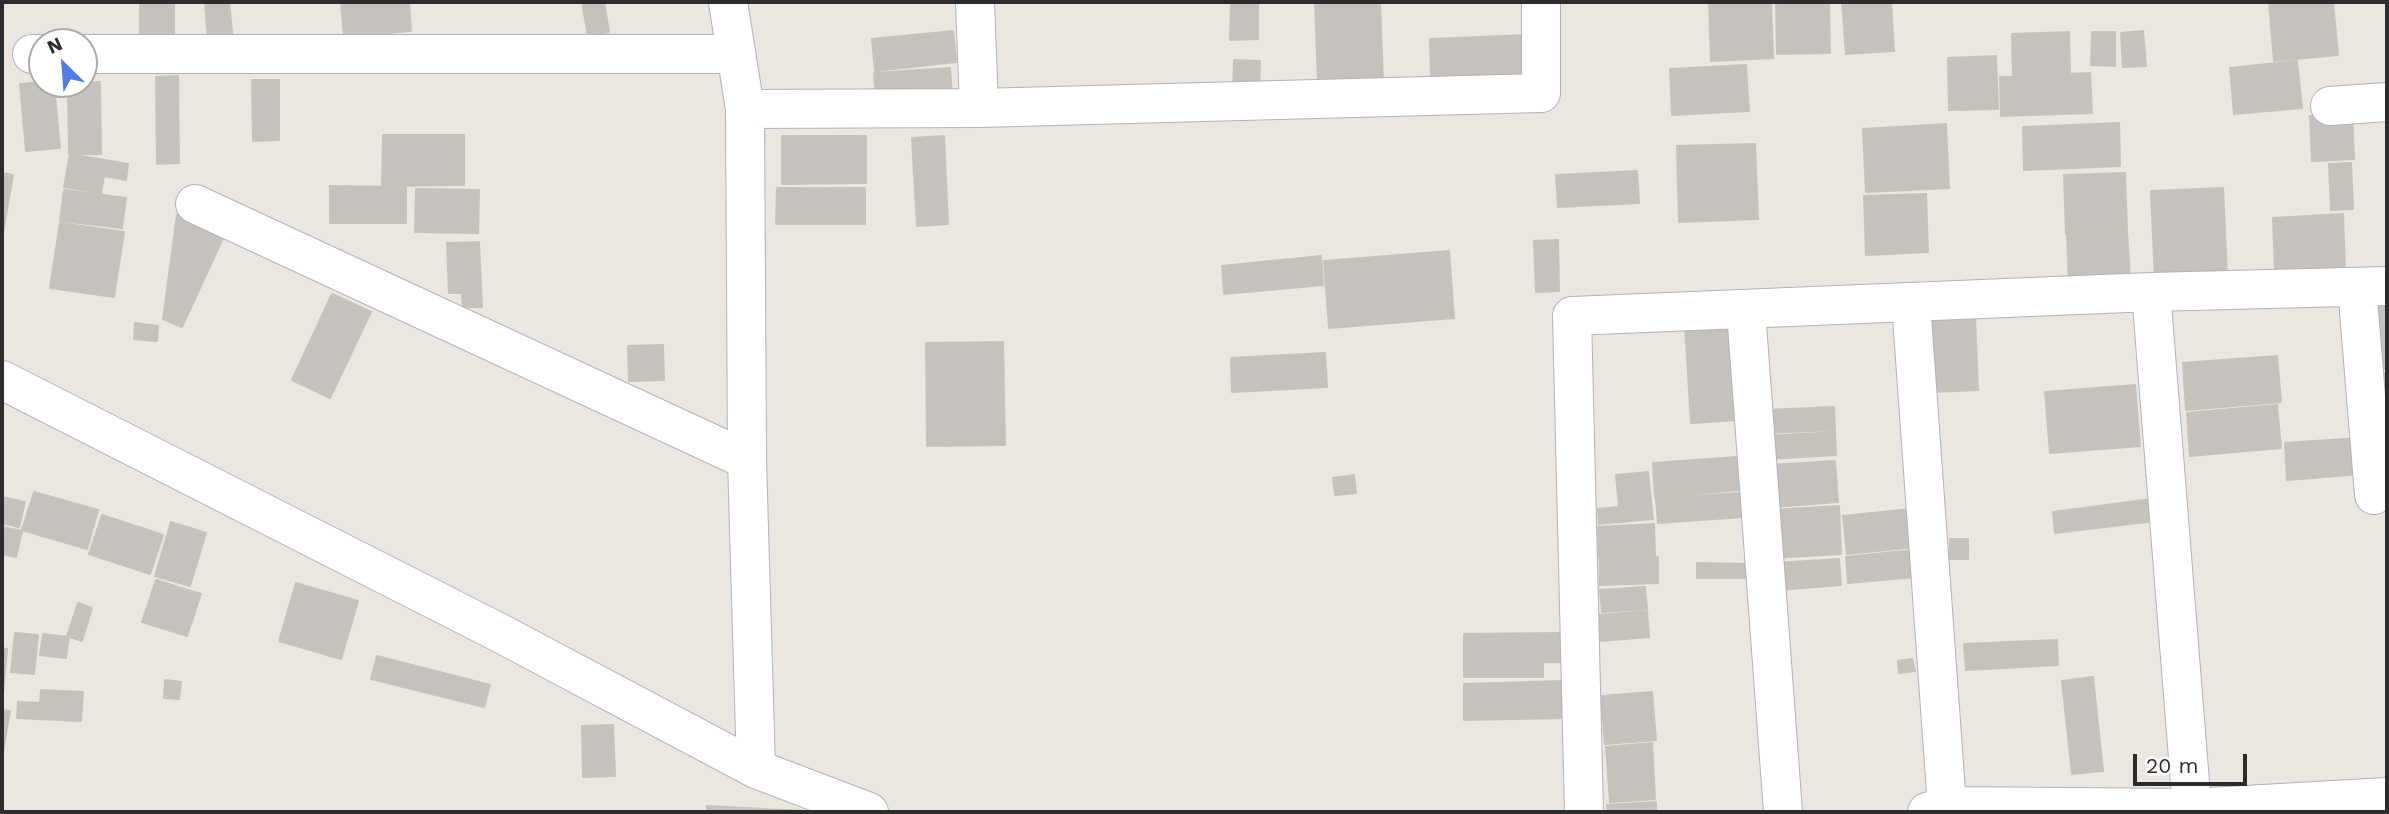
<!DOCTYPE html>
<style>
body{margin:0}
#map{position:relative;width:2389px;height:814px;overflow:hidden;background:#ece6e1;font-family:"Work Sans",sans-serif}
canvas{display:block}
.frame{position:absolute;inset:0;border:4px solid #2c2c2c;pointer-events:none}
.north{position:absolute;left:28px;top:28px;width:70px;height:70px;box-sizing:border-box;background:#fff;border:2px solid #ababab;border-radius:50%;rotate:335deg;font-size:19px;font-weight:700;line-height:28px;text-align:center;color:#2c2c2c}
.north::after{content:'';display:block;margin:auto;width:24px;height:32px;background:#567ce4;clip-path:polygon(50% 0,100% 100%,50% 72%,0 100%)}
.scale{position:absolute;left:2133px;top:754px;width:114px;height:32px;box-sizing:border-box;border:4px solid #2c2c2c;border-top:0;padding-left:9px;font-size:21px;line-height:24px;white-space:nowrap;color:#2c2c2c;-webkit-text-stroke:5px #fff;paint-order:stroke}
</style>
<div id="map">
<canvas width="2389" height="814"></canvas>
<div class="frame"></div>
<div class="north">N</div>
<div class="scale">20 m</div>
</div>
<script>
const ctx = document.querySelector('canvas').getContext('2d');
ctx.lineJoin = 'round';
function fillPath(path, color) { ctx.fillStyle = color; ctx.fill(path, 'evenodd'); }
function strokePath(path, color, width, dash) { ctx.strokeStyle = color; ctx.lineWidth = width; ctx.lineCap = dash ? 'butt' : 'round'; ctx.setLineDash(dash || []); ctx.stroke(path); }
const building = new Path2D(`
 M140,2H174V34H140Z
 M205,2H229L233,40L208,42Z
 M341,2H409L411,31L344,37Z
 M582,2H604L609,32L588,36Z
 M1231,2H1258V39L1230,40Z
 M1315,2H1380L1383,83L1318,85Z
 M1709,2H1771L1773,58L1711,61Z
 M1776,2H1829L1830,53L1777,54Z
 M1842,2H1891L1894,51L1846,54Z
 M2269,2H2333L2338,55L2274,61Z
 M953,31L956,62L875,71L872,39Z
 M2143,31L2146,66L2123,67L2121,33Z
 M2069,32L2070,74L2090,73L2092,113L2001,116L2000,77H2013L2012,34Z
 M2092,32H2115V66L2091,65Z
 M1528,35L1529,78L1431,82L1430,39Z
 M1996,56L1998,109L1949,110L1948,58Z
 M1234,60L1260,61L1259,95L1233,94Z
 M2297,61L2302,108L2234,114L2230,68Z
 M1746,65L1749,111L1672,115L1670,69Z
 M950,68L952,98L876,102L874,73Z
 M178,76L179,163L157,164L156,77Z
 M252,80H279V140L253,141Z
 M42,82L54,84L60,148L26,151L20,84Z
 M100,82L101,154H69L68,84Z
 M2352,113L2354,159L2312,161L2310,116Z
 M2119,123L2120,166L2024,170L2023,127Z
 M1946,124L1949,188L1866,192L1863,129Z
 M383,135H464V185L382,186Z
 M782,136H866V183L782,184Z
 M944,136L948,224L917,226L912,138Z
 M1755,144L1758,219L1679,222L1677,146Z
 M70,154L128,164L126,180L104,176L101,193L64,187Z
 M2351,163L2353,209L2331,210L2329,164Z
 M1637,171L1639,203L1558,207L1556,175Z
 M2,173L13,175L2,238Z
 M2125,173L2127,231L2066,234L2064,175Z
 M330,186L406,187V223H330Z
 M777,188H865V224H776Z
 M2223,188L2227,277L2155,281L2151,191Z
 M416,189L479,190L478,233L415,232Z
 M64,190L126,198L122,228L60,221Z
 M1926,194L1928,252L1866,255L1864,196Z
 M2343,214L2345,270L2275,273L2273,218Z
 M177,215L224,236L182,327L163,319Z
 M60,223L124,232L114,297L50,288Z
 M2127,232L2130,278L2069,282L2067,236Z
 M1558,240L1559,291L1536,292L1534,241Z
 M479,242L482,307H463L462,293H449L447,243Z
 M1449,251L1454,318L1329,328L1324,261Z
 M1321,256L1323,285L1224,294L1222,266Z
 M332,294L371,312L330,398L292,380Z
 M2375,301H2387V368H2378Z
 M1975,317L1978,390L1932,392L1929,319Z
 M1734,322L1740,420L1691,423L1685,325Z
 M135,323L158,326L157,341L134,339Z
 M1003,342L1005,445L927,446L926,343Z
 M663,345L664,380L629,381L628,346Z
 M1325,353L1327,387L1232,392L1231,358Z
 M2277,356L2281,402L2186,410L2183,363Z
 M2378,373H2387V411L2380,412Z
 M2135,385L2140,446L2050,453L2045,392Z
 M2277,405L2281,448L2190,456L2187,413Z
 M1834,407L1835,430L1766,433L1765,410Z
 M1835,432L1836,455L1768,459L1767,436Z
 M2359,438L2362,474L2287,480L2285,443Z
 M1736,457L1739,490L1655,497L1653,463Z
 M1835,461L1838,502L1773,507L1771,465Z
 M1648,472L1653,519L1599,524L1598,509L1619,507L1616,475Z
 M1354,475L1356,493L1335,495L1333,478Z
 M34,492L98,510L87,549L22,530Z
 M1741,493L1743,517L1658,523L1656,498Z
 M2,497L25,502L19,527L2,523Z
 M2152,499L2155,521L2055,533L2053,512Z
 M1839,506L1841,554L1772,558L1770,510Z
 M1911,509L1915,547L1847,554L1843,516Z
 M102,515L163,535L150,574L89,554Z
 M171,522L206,533L190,586L155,576Z
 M1654,524L1655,555L1599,558L1598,527Z
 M2,527L22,531L16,557L2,554Z
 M1950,539H1968V559H1950Z
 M1913,550L1916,577L1848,583L1846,557Z
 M1658,557V583L1600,585V559Z
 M1839,559L1841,585L1778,590L1776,563Z
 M1697,563L1745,564V578H1697Z
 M156,580L201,594L187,636L142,622Z
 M296,583L358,601L341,659L279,641Z
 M1645,587L1647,609L1602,612L1600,590Z
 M78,603L92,608L82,641L67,636Z
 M1647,611L1649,637L1601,641L1599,615Z
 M15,633L38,635L34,674L11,672Z
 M1562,633V662H1543V677H1464V634Z
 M43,634L69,637L66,658L40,655Z
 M2057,640L2058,665L1966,670L1964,644Z
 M2,648L7,649L3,694H2Z
 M377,656L490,685L484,707L371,679Z
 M1912,659L1915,671L1899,673L1898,661Z
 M2093,677L2103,771L2072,774L2062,681Z
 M165,680L181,682L179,699L164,698Z
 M1564,681L1565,718L1464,720V684Z
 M41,690L83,692L81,721L17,718L18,702L40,703Z
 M1652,692L1656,740L1605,744L1601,696Z
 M2,710L10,711L2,757Z
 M613,725L615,776L583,777L582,726Z
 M1652,743L1655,799L1610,802L1606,747Z
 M1656,802V812H1608L1607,805Z
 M707,806L804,811L707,812Z`);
fillPath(building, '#c5c1bc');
strokePath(building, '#c7c2ba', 2);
const minor = new Path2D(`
 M728,2L745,109L747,460L756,769
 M975,2L979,108
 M32,54H42
 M84,54H736
 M2330,106L2387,102
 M745,109L979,108L1541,93V2
 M195,204L747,460
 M2357,287L2374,495
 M2151,292L2192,808
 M1911,303L1947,806
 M1746,311L1783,812
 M2,380L498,632L756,769L869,812
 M1584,812L1572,316L2151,292L2387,286
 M1927,812L1947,806L2192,808L2387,797`);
strokePath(minor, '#b1b3bb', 40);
strokePath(minor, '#fff', 38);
</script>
